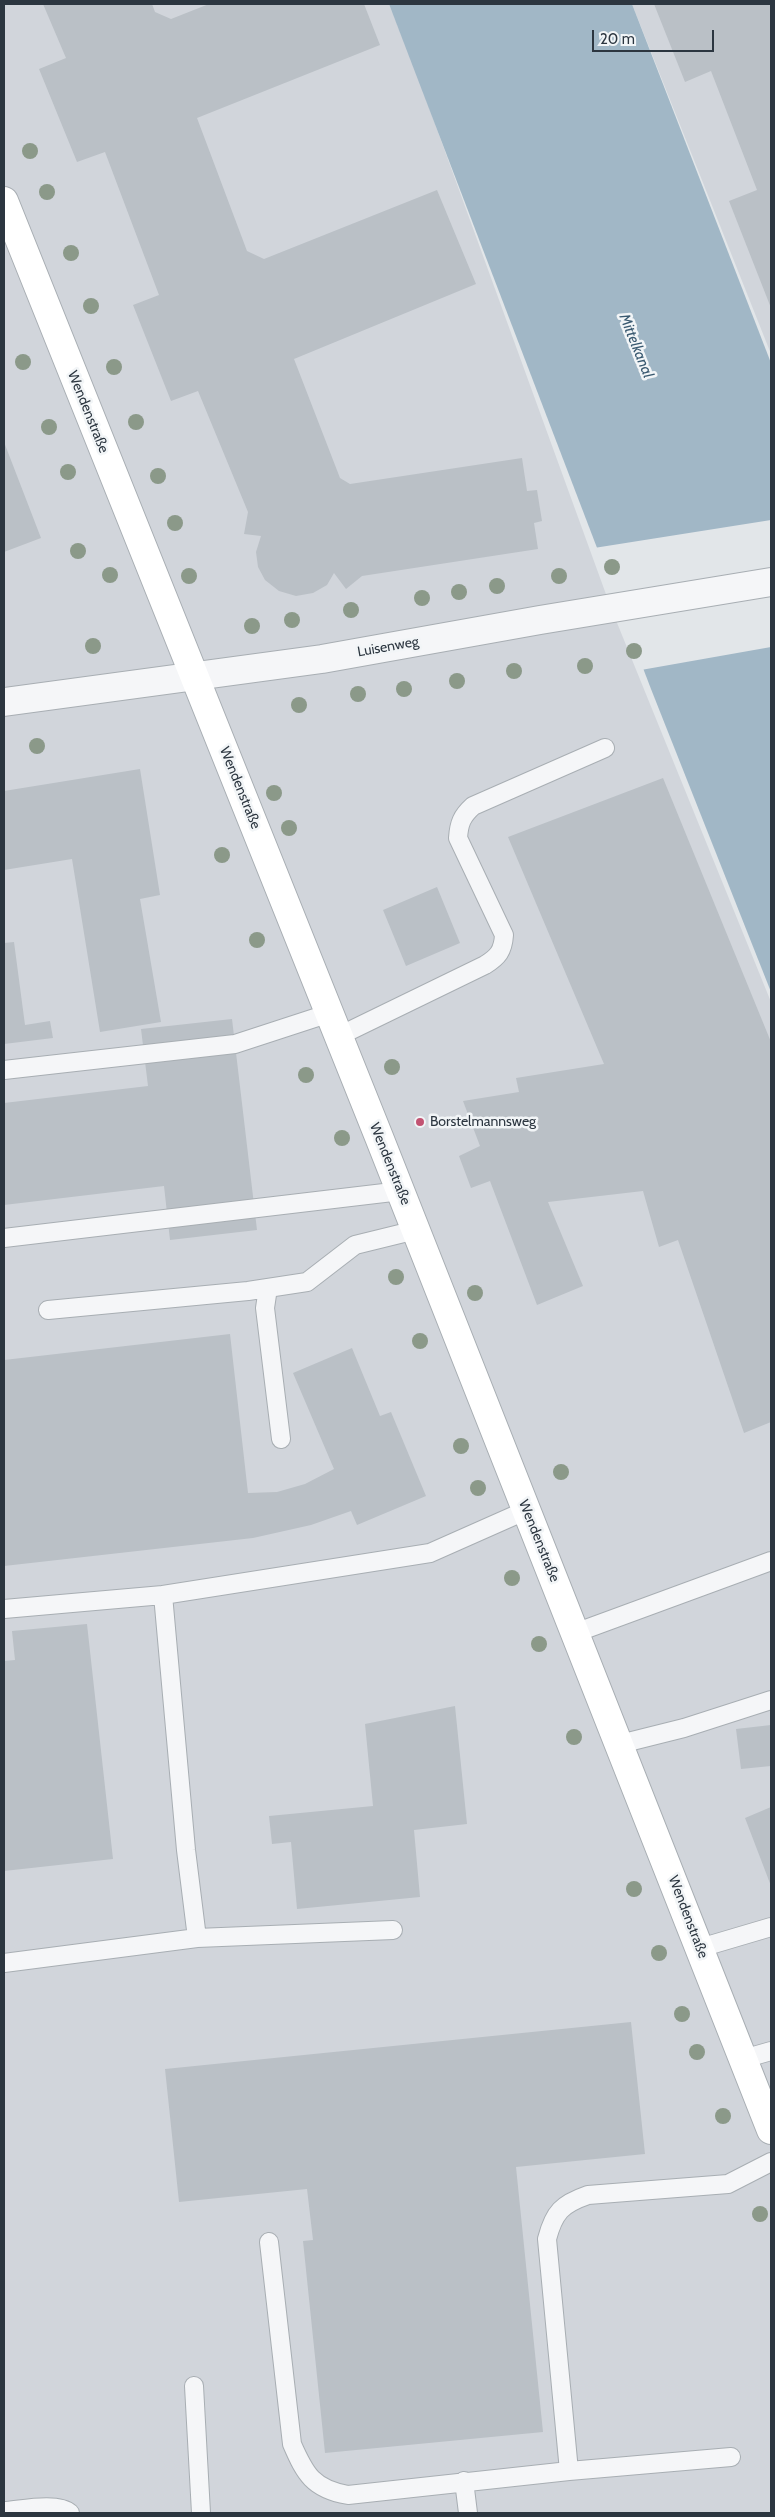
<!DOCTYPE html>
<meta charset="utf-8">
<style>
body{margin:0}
#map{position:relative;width:775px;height:2517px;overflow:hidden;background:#e2e6e9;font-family:Cabin,sans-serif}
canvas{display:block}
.frame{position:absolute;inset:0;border:5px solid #2c3640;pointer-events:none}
.scale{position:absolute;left:592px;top:30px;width:122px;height:22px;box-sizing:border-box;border:2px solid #2c3640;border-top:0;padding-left:6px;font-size:15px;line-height:18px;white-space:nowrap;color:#2c3640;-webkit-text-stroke:4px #f2f5f7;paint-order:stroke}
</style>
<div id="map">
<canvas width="775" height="2517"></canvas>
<div class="frame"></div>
<div class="scale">20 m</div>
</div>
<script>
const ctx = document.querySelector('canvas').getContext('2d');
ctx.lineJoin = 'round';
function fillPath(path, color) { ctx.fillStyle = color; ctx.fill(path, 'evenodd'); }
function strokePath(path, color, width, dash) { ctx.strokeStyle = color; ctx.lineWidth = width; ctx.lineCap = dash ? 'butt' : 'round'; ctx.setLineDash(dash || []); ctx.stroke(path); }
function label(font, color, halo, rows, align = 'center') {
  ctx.font = font + ' Cabin,sans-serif'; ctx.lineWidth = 5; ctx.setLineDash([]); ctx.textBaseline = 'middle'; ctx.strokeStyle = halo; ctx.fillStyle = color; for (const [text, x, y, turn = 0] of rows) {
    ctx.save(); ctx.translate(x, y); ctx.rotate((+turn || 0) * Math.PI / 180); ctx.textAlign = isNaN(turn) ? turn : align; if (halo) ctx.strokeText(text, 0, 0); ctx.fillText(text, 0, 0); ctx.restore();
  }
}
fillPath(new Path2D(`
 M4,4H389L414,66L611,608L771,1002V2513H4Z
 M632,4H771V354Z`), '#d1d5db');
fillPath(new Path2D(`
 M389,4H632L771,363V992L651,689Z`), '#a1b7c6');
fillPath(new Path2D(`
 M771,520V647L641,670L594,548Z`), '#e2e6e9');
fillPath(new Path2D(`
 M43,4H152L155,12L171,19L209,4H364L380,45L197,118L247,251L264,259L437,190L476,284L294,359L340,478L350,484L522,458L527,491L537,490L542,521L534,523L538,549L362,576L346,589L334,573L327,585L313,593L296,596L279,591L265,580L258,567L256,552L261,536L244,534L248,512L198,391L171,401L133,305L159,295L105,152L77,162L39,69L66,58Z
 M654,4H771V308L729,201L757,190L711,71L685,82Z
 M4,442L41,538L4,552Z
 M140,769L160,895L140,899L161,1022L100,1032L72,859L4,870V791Z
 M663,778L771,1042V1422L744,1433L678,1240L659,1247L643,1191L548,1202L583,1286L537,1305L490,1181L471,1188L459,1156L480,1146L463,1101L519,1092L516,1078L604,1064L508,837Z
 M437,887L460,943L406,966L383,910Z
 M14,942L25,1025L50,1021L53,1038L4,1044V943Z
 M232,1019L257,1230L170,1240L164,1186L4,1205V1103L148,1086L141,1029Z
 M230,1334L248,1493L277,1492L305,1484L334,1469L293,1373L352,1348L380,1416L391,1412L426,1496L357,1525L351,1511L311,1525L253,1538L4,1566V1360Z
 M87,1624L113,1859L4,1871V1661L15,1660L12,1631Z
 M455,1706L467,1824L414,1830L420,1897L297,1909L291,1842L272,1844L269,1816L373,1806L365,1724Z
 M771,1725V1766L741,1769L736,1729Z
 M771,1807V1886L745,1818Z
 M631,2022L645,2154L516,2167L543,2432L325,2453L303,2241L313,2240L307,2189L179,2202L165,2069Z`), '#bac0c6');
const lane = new Path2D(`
 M339,1036L485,965C498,957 503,951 504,935L458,838C459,823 462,816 473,806L605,748
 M4,1070L235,1044L330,1013
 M4,1238L401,1191
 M268,1288L265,1308L281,1439
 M48,1310L248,1291L307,1282L355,1245L416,1230
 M4,1609L163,1595
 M575,1633L771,1561
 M620,1744L684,1728L771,1700
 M197,1938L393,1930
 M700,1948L771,1927
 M4,1963L197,1938L186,1850L163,1595L430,1553L527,1510
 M743,2059L771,2051
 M269,2242L292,2444C305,2474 313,2489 348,2495L569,2471L547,2239C554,2212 562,2204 588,2195L728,2184L771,2162
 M194,2386L201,2513
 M569,2471L731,2457
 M464,2481L468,2513
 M4,2511C20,2510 58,2502 70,2513`);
const street = new Path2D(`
 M4,702L322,659L540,620L771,582`);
const secondary = new Path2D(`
 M4,201L379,1137L771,2130`);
strokePath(lane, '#a8aeb3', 20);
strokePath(street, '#a8aeb3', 30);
strokePath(secondary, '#a8aeb3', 30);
strokePath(lane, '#f5f6f8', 18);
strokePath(street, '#f5f6f8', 28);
strokePath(secondary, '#fff', 28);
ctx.fillStyle = '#8b9989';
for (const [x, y] of [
 [30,151],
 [47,192],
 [71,253],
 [91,306],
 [23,362],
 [114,367],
 [136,422],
 [49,427],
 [68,472],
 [158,476],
 [175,523],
 [78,551],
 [612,567],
 [110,575],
 [189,576],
 [559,576],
 [497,586],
 [459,592],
 [422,598],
 [351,610],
 [292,620],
 [252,626],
 [93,646],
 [634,651],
 [585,666],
 [514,671],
 [457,681],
 [404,689],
 [358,694],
 [299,705],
 [37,746],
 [274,793],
 [289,828],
 [222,855],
 [257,940],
 [392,1067],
 [306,1075],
 [342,1138],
 [396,1277],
 [475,1293],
 [420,1341],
 [461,1446],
 [561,1472],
 [478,1488],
 [512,1578],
 [539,1644],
 [574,1737],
 [634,1889],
 [659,1953],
 [682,2014],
 [697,2052],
 [723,2116],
 [760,2214]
]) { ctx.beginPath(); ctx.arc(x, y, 8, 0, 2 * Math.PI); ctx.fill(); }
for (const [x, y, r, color] of [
 [420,1122,5,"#c25372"]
]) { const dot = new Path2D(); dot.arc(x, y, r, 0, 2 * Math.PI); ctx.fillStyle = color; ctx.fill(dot); strokePath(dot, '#f2f5f7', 2); }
label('14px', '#2c3640', '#f2f5f7', [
 ["Wendenstraße",88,412,68],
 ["Luisenweg",388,647,-10],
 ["Wendenstraße",240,788,68],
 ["Wendenstraße",390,1164,68],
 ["Wendenstraße",539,1541,68],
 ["Wendenstraße",688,1917,69]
]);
label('14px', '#2c3640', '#f2f5f7', [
 ["Borstelmannsweg",430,1122]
], 'left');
label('italic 15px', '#395970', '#f2f5f7', [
 ["Mittelkanal",636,346,68]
]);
</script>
